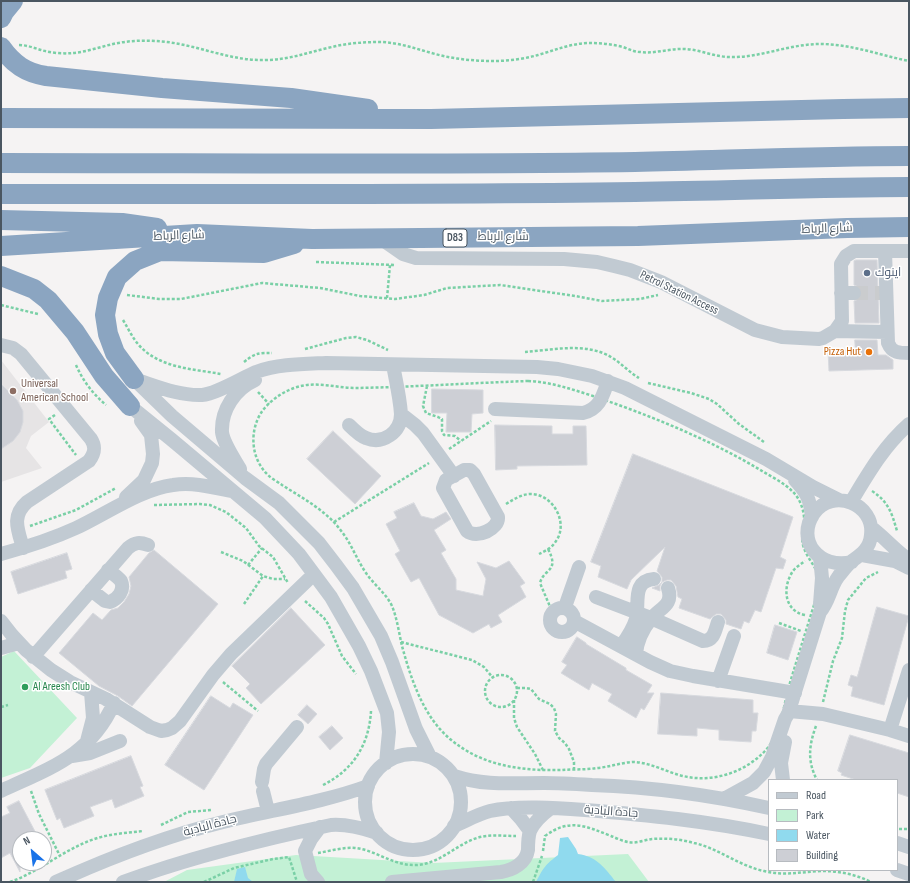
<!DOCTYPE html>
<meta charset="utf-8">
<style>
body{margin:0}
#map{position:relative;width:910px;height:883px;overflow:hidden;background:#f5f3f3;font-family:"Sofia Sans Condensed",sans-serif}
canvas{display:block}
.frame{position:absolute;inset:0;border:2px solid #4a5661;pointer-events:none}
.legend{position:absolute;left:768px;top:779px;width:130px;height:92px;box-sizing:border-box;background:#fff;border:1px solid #b7bbc0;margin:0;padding:5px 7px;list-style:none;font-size:12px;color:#4a5661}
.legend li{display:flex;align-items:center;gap:8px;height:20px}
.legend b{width:20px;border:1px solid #b7bbc0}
.north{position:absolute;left:12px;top:831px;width:40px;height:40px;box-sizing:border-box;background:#fff;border:1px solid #b7bbc0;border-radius:50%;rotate:332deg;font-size:11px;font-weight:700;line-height:16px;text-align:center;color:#4a5661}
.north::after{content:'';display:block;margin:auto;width:14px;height:18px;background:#1a73e8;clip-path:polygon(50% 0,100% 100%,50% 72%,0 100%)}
</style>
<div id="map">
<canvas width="910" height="883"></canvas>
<div class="frame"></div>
<ul class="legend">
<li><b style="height:5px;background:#c1cad2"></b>Road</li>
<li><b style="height:11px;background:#c3f1d5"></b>Park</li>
<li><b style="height:11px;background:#90daee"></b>Water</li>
<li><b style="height:11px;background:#cdcfd5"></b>Building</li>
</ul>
<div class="north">N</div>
</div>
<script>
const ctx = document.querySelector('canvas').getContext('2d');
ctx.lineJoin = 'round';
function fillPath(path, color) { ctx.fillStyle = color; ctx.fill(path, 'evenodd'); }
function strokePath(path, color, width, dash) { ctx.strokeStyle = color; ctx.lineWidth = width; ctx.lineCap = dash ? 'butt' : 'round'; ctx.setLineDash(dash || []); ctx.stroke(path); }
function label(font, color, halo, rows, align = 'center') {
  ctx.font = font + ' "Sofia Sans Condensed",Cairo,sans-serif'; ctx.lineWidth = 3; ctx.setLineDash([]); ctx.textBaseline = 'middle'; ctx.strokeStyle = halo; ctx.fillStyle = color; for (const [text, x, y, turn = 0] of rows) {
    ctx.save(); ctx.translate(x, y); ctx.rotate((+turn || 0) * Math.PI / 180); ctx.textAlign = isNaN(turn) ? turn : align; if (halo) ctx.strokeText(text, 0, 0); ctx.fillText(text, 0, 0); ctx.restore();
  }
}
fillPath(new Path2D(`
 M1,360L49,422L31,436L26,448L42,468L1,482Z`), '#e6e4e5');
fillPath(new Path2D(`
 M14,651L77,718L30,768L1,778V657Z
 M628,854L649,882H164L187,870L296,855L433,863Z`), '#c3f1d5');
fillPath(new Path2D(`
 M568,837L576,849L578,854C596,856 605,868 616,882H536C544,867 545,865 558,855L560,838Z
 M245,867L248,878L253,882H234L237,869Z`), '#90daee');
const building = new Path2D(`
 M856,260H877L879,323H855L854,301L861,298L862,293L861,288L854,285V261Z
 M855,340H877L878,355H886L893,360V369L829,371L828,350L855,349Z
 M1,384L17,400L23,411V422L20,432L13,441L1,449Z
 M432,389L483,390V413L472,414L471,432H446L447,413H432Z
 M495,425L552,426V434H573V426H586L587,465L517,466V469L496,470Z
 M333,431L381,476L355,504L307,459Z
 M633,454L793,517L780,557L786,560L783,569L776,568L761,612L755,610L749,623L744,621L741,629L726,624V620L721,614H716L710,619L679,608L682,599L678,597L676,586L671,580H667L662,582L660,586V591L652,588L659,585L662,582V577L657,571L665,547L631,580L627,589L598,577L601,566L591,562Z
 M414,503L421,516L433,519L446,512L451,519L434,530L446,550L441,553L456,579V590L483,596L486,579L477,562L496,568L509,561L525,583L520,586L526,597L498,615L502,622L491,628L489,624L473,633L439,615L419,578L411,582L395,554L400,551L386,524L397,518L394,512Z
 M154,550L218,604L132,706L118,696L99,686L59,653L93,613L102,620L111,610L118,608L124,602L129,594L131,586L129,577L149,553Z
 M67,553L72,569L65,571L67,578L18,594L11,572Z
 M877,607L909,616L884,705L851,696L853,687L848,685L851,675L857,677Z
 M291,608L325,645L261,704L246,688L250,684L232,666Z
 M775,625L797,632L788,660L767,653Z
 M577,637L586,643V644L626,668V670L652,685L647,693H654L644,710L641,708L636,718L608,701L612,694L592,683L589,690L561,673L567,665L562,662Z
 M661,693L753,700V713H758L756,731H752L751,742L719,740V730L697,728V736L658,734Z
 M211,696L230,708L233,703L253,715L204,790L165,765Z
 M307,705L317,714L308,724L298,715Z
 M332,726L343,738L330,750L319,737Z
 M850,735L909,753V797L897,793V780H856L841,775L842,773L838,771Z
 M131,756L143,786L140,787L144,796L115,808L112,799L90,807L94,816L64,828L60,818L57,820L45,790Z
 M19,801L39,839H20V872L10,853L1,858V817L10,813L7,807Z`);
fillPath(building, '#cdcfd5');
strokePath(building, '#d7d9de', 1);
strokePath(new Path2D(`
 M854,293H880`), '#caccce', 14, [14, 7]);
strokePath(new Path2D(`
 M19,45C27,45 34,48 41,50C51,53 63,54 73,53C86,52 100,47 113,44C131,40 149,40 167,42C200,46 231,61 265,60C289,60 309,52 332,47C348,43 365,42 382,42C400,43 417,49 435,54C454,59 473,61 493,61C508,61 524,59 538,55C555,50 570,44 587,43C599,43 611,44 623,47C629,49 634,52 640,52C656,54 670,48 686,49C701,50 715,57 730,57C760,58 789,44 820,44C851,44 879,55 909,61
 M316,262L395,265
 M127,295L159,299H181L262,283L320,288L360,296L395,299L424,295L447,288L500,285L575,296L602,301L640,299L658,295
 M387,298L390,265
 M1,305L38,314
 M123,320C128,328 132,337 138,344C158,368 193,369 221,374
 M305,349L346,338L356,337L367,340L388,350
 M525,352C552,350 586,342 611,357C621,363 629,372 639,378
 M244,362C255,353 258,353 272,353
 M76,365C83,381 93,394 106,405
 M528,381C551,382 571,389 593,396C649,415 711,440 762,471C772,477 784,483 792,491C801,499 805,513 804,524C803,531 801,538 803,545C808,563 822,569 819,589C809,621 799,653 789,686C783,708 781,734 765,751C744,773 712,783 683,776C666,772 650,762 632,762C620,763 609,767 597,768C585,770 573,769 562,770C521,771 482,766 450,739C423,716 411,679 402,646C399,633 397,618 392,606C386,593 374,585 366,573C357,560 352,545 342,532C327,511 304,499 282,485C278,482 272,479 268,475C250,458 249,429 263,410C272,399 284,391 297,387C317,381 336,388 356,388C413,387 471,383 528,381Z
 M648,383L691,393L709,399L717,404L739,424L764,442
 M427,386L423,406L426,413L438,417L442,419V431L444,435L455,436L461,441
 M258,392L269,404
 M55,415L49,419L76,455
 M449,449L491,421
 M872,491C889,502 892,514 897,531
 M506,504C514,499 522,494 531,494C553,494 569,523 556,541C552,548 545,551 539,554
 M154,505L200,504L210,505L226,512L246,528L259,546L273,557L288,583
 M334,522L429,463
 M30,526L76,510L116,488
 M548,549C560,572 544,568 540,583L551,609
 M221,552L243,561L263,576L273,579H285
 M248,565L262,548
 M305,601L324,618L328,624L342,656L356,674
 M244,604L263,576
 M805,615C784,611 782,587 793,571C796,567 801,564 805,561
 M779,623L801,631
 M401,642L472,660L484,667L493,678
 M485 691a16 16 0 1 1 32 0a16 16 0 1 1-32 0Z
 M223,682L258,711
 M517,688H526L531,689L539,699L550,704L554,708L556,714L555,731L559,738L565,743L569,749L574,762V769
 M514,700V718L517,727L535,754L543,770
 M823,702L833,661L842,638L845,611L848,600L866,578L878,572
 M1,707L8,705
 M816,726C809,745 807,761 817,780
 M323,785C353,770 369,745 371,711
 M31,791L39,814L60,856
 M161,825L188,812L211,810
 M899,829H909
 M543,851L545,836C569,818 586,826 611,836C616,838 622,841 628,842C635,844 644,840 652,839C666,838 680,839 694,843C718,848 739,866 764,871C783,876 801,872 821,871C838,871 855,874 871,882
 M318,853C330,851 343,847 355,848C376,850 393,866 416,865C440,864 455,845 477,838C489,834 503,836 516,836
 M10,882C38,872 61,852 89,841C106,834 125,833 143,831
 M204,882L234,868L273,859L289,857L297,882
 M533,882L542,856`), '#7ad0a6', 2.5, [3, 2]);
strokePath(new Path2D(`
 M380,238L403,254L416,258L564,259L597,262L614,266L630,270L661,282L755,330L782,337L819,339L823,338L835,331L842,321L841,264L846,256L854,251H909
 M885,251L888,343C892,353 899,353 909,353
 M841,293H854
 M835,331L887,332
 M1,345L13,348L21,354L91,439C96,447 95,453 89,461L27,502C11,516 18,530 23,548
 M134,379C156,386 179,396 202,395C216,394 242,378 256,372C278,364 303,364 326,363L537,367L558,369L592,376L625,388L766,459L813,487L839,500
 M137,382L172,416L245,478L279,503L319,543L336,565L353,588L381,636L392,662L416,729L430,757
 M130,406L172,440L265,518L299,554L331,597L359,646L371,671L387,713L389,732L386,763
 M495,409L583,413C600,409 603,395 608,381
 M401,414L415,425L423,433L454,476
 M349,425C354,430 360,436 366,438C383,445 401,432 401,414C400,398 396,381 393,365
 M240,469C235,460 223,443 222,432C221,410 235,389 255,380
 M464,470H470L474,474L498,517C499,529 477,539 467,531L443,488L446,480Z
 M795,480C807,493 810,499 812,517
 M126,497L144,480L152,463L153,454L151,435L141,421
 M851,502C868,474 883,447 909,424
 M872,528C885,538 895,550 909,560
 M1,554C27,547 52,539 76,528C106,514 141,489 173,485C193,482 212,487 231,491
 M862,555L895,561L909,568
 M820,557L822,578L820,604
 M91,590L105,601L110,602C118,599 125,590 121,581C118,577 112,573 108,570
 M596,597L651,618L703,641C714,641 715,631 718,622
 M565,607L579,567
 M550 620a12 12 0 1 1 24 0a12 12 0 1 1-24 0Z
 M1,621L12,635L26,650L51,670L70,682L106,699L150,727L161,731L167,730L172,728L180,721L213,675L231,654L314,574
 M574,621L650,662L670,671L693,676L795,693
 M621,646C627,638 633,629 636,619C640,604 631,581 654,579
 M1,648L19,643
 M636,654C637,642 643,629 651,619C659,608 674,606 668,588
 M33,657L128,548C135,542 140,542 148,545
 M718,681L734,636
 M789,711L823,714L890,730L909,736
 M890,730L909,670
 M87,741L93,718L91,692
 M365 802a48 48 0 1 1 96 0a48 48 0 1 1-96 0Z
 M72,756L90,753L120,741
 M454,776C485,786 511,783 544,783C560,783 576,784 592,785C651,787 711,795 769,808
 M783,780L781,763L785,742
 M262,782L264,769L266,764L297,727
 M1,791C50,768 90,756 114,703
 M263,791L268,811
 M724,799L753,783L764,772L772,757L785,719L788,714L820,612C829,602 830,588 838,577C842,572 847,565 852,561C862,554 870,548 871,535C875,504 833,487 814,513C795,541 820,570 852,562
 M511,808L521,819L530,831
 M454,826C466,821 478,814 490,811C516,805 558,808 585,810C647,815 708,821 769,834
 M897,843L909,847
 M897,870L909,874
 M56,882C109,858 166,836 223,822C271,810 321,803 368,786
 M123,882C191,857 260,840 331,825C347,824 361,828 377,833
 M318,882L311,874L305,851L311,839L320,827
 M392,882L501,872C513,870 526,863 528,850C528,844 528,837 530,831C534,822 543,814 551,808`), '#c1cad2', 14);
strokePath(new Path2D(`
 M1,18L4,12L13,1
 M1,47C13,64 26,73 46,76L162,88L291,98L368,109
 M1,118L431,119L843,109L909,108
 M1,163C212,163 424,165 635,162C727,160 818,156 909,156
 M1,194C212,194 424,195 635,192C727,191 818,187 909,187
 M1,220L122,223L157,228
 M1,246L197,234L312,239L638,236L847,228L909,227
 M1,276L34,289L48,300L75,332L104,376L130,406
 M134,379L115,353L108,334L105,315L108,298L117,277L135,261L160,251L264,253L294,244`), '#8ba5c1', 20);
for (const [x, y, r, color] of [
 [867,273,4,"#5c6f8a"],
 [869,352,4,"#e8710a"],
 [13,391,4,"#8d6e63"],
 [25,687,4,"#2e9e5b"]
]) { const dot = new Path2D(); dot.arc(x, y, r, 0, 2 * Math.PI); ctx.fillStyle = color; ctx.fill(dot); strokePath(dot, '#fff', 1.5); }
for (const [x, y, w] of [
 [455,238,24]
]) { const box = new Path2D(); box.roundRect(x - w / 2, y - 9, w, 18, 3); ctx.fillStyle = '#fff'; ctx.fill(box); strokePath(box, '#4a5661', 1); }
label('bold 11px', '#4a5661', null, [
 ["D83",455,238]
]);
label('12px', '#4a5661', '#fff', [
 ["شارع الرباط",827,229,-2],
 ["شارع الرباط",179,236,-2],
 ["شارع الرباط",503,237],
 ["Petrol Station Access",679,293,26],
 ["جادة البادية",611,812,4],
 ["جادة البادية",210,826,-15]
]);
label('12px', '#4e5e75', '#fff', [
 ["اينوك",875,273]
], 'left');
label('12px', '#c56008', '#fff', [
 ["Pizza Hut",861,352]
], 'right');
label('12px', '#785e54', '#fff', [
 ["Universal",21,384],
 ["American School",21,398]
], 'left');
label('12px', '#27864d', '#fff', [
 ["Al Areesh Club",33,687]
], 'left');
</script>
